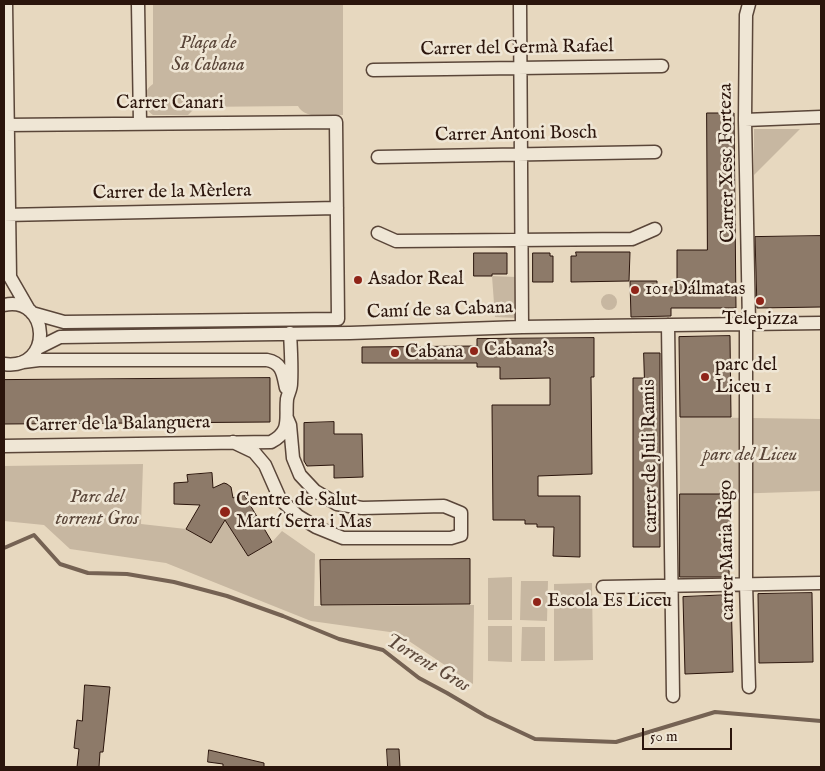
<!DOCTYPE html>
<meta charset="utf-8">
<style>
body{margin:0}
#map{position:relative;width:825px;height:771px;overflow:hidden;background:#e7d8bf;font-family:"IM FELL English",serif}
canvas{display:block}
.frame{position:absolute;inset:0;border:5px solid #2b150c;pointer-events:none}
.scale{position:absolute;left:642px;top:728px;width:90px;height:22px;box-sizing:border-box;border:2px solid #2b150c;border-top:0;padding-left:6px;font-size:15px;line-height:18px;white-space:nowrap;color:#2b150c;-webkit-text-stroke:4px #efe6d5;paint-order:stroke}
</style>
<div id="map">
<canvas width="825" height="771"></canvas>
<div class="frame"></div>
<div class="scale">50 m</div>
</div>
<script>
const ctx = document.querySelector('canvas').getContext('2d');
ctx.lineJoin = 'round';
function fillPath(path, color) { ctx.fillStyle = color; ctx.fill(path, 'evenodd'); }
function strokePath(path, color, width, dash) { ctx.strokeStyle = color; ctx.lineWidth = width; ctx.lineCap = dash ? 'butt' : 'round'; ctx.setLineDash(dash || []); ctx.stroke(path); }
function label(font, color, halo, rows, align = 'center') {
  ctx.font = font + ' "IM FELL English",serif'; ctx.lineWidth = 5; ctx.setLineDash([]); ctx.textBaseline = 'middle'; ctx.strokeStyle = halo; ctx.fillStyle = color; for (const [text, x, y, turn = 0] of rows) {
    ctx.save(); ctx.translate(x, y); ctx.rotate((+turn || 0) * Math.PI / 180); ctx.textAlign = isNaN(turn) ? turn : align; if (halo) ctx.strokeText(text, 0, 0); ctx.fillText(text, 0, 0); ctx.restore();
  }
}
fillPath(new Path2D(`
 M153,4H343V115C330,115 305,120 298,106L196,107L188,115H153C142,108 142,91 153,84Z
 M754,129H800L754,175Z
 M492,276L516,277L517,318L495,317Z
 M601 302a8 8 0 1 1 16 0a8 8 0 1 1-16 0Z
 M680,417L821,419V491L730,494H680Z
 M143,464L141,524L186,529L211,543L225,519L248,556L272,542L282,531L315,554L314,606L474,605L473,684L397,633L311,621L166,563L70,549L44,525L4,521V466Z
 M512,577V620H488V578Z
 M521,581H548L547,621L520,620Z
 M592,583L593,660L554,661V584Z
 M488,626H512V662L488,661Z
 M522,627H545V661H521Z`), '#c7b7a1');
strokePath(new Path2D(`
 M4,548L34,535L60,564L88,573L127,574L174,582L227,596L283,616L339,639L383,650L419,678L447,693L486,716L535,739L616,742L715,712L821,721`), '#756253', 4);
const building = new Path2D(`
 M707,113H734L736,308H671V316L631,317L630,281H657V287H677V250H707Z
 M821,236V307L757,308L755,237Z
 M576,252H630L629,281L571,282V256H576Z
 M474,253H507V274H492V276H474Z
 M533,253H550V256H553V282H533Z
 M730,336L731,417H680L679,337Z
 M594,338V377H591L592,474L538,476V496H580V557L553,556L554,527H537V524H525V520H493L492,405H550V378L500,379V367H477V363H362V347L477,346V339Z
 M644,353H660V547H633V378H644Z
 M270,378V422L4,424V380Z
 M334,422V434H362L363,477L334,478V465L307,466L304,461V423Z
 M212,473L213,488L224,483L227,484L231,487L233,498L243,493L272,542L248,556L225,520L211,543L186,529L200,505L174,504V483L188,482L187,475Z
 M680,494H730L729,577H680Z
 M470,559V604L321,605L320,560Z
 M812,593L813,662L759,663L758,594Z
 M731,595L733,672L685,674L683,597Z
 M85,685L110,687L103,752H100L99,767H77L79,749L74,748L77,720L82,721Z
 M387,749H399L400,767H388Z
 M209,750L264,763V767H223V764L208,762Z`);
fillPath(building, '#8d7a69');
strokePath(building, '#2b150c', 1);
const street = new Path2D(`
 M6,4L10,277L29,310
 M138,4L140,123
 M520,4L522,327
 M749,4L746,15L745,120L749,323
 M373,70L662,66
 M745,120L821,117
 M4,125L336,122L338,319L64,322L32,313
 M378,157L655,152
 M4,215L337,208
 M378,233L396,241L632,239L655,229
 M4,305C50,295 54,371 4,364
 M746,323V584L749,687
 M668,325L673,696
 M38,348L60,337L350,333L522,327L821,323
 M23,362L39,360H267C283,363 283,375 286,388
 M233,442L254,452L265,465L280,499L298,516L316,527L343,538H451L461,535V513L444,506L362,508L337,504L315,491L300,475L293,458L290,425L287,418
 M4,446L271,442C292,431 285,418 287,399C288,394 291,389 291,384C292,367 291,350 290,333
 M603,587L821,583`);
strokePath(street, '#5a4639', 15);
strokePath(street, '#efe6d5', 12);
for (const [x, y, r, color] of [
 [358,280,5,"#8f2418"],
 [635,290,5,"#8f2418"],
 [760,301,5,"#8f2418"],
 [474,351,5,"#8f2418"],
 [395,353,5,"#8f2418"],
 [705,377,5,"#8f2418"],
 [225,512,6,"#8f2418"],
 [537,602,5,"#8f2418"]
]) { const dot = new Path2D(); dot.arc(x, y, r, 0, 2 * Math.PI); ctx.fillStyle = color; ctx.fill(dot); strokePath(dot, '#efe6d5', 2); }
label('italic 19px', '#5a4639', '#efe6d5', [
 ["Plaça de",208,44],
 ["Sa Cabana",208,66],
 ["parc del Liceu",750,456],
 ["Parc del",97,498],
 ["torrent Gros",97,520]
]);
label('19px', '#2b150c', '#efe6d5', [
 ["Carrer del Germà Rafael",517,49,-1],
 ["Carrer Canari",170,104],
 ["Carrer Antoni Bosch",516,135,-1],
 ["Carrer Xesc Forteza",728,163,-91],
 ["Carrer de la Mèrlera",172,193,-1],
 ["Camí de sa Cabana",440,311,-2],
 ["Carrer de la Balanguera",118,425,-1],
 ["carrer de Juli Ramis",651,456,-91],
 ["carrer Maria Rigo",728,550,-91]
]);
label('19px', '#2b150c', '#efe6d5', [
 ["Asador Real",368,280],
 ["101 Dálmatas",645,290],
 ["Telepizza",760,320,"center"],
 ["Cabana's",484,351],
 ["Cabana",405,353],
 ["parc del",715,366],
 ["Liceu 1",715,388],
 ["Centre de Salut",236,501],
 ["Martí Serra i Mas",236,523],
 ["Escola Es Liceu",547,602]
], 'left');
label('italic 20px', '#5d493b', '#efe6d5', [
 ["Torrent Gros",427,664,31]
]);
</script>
